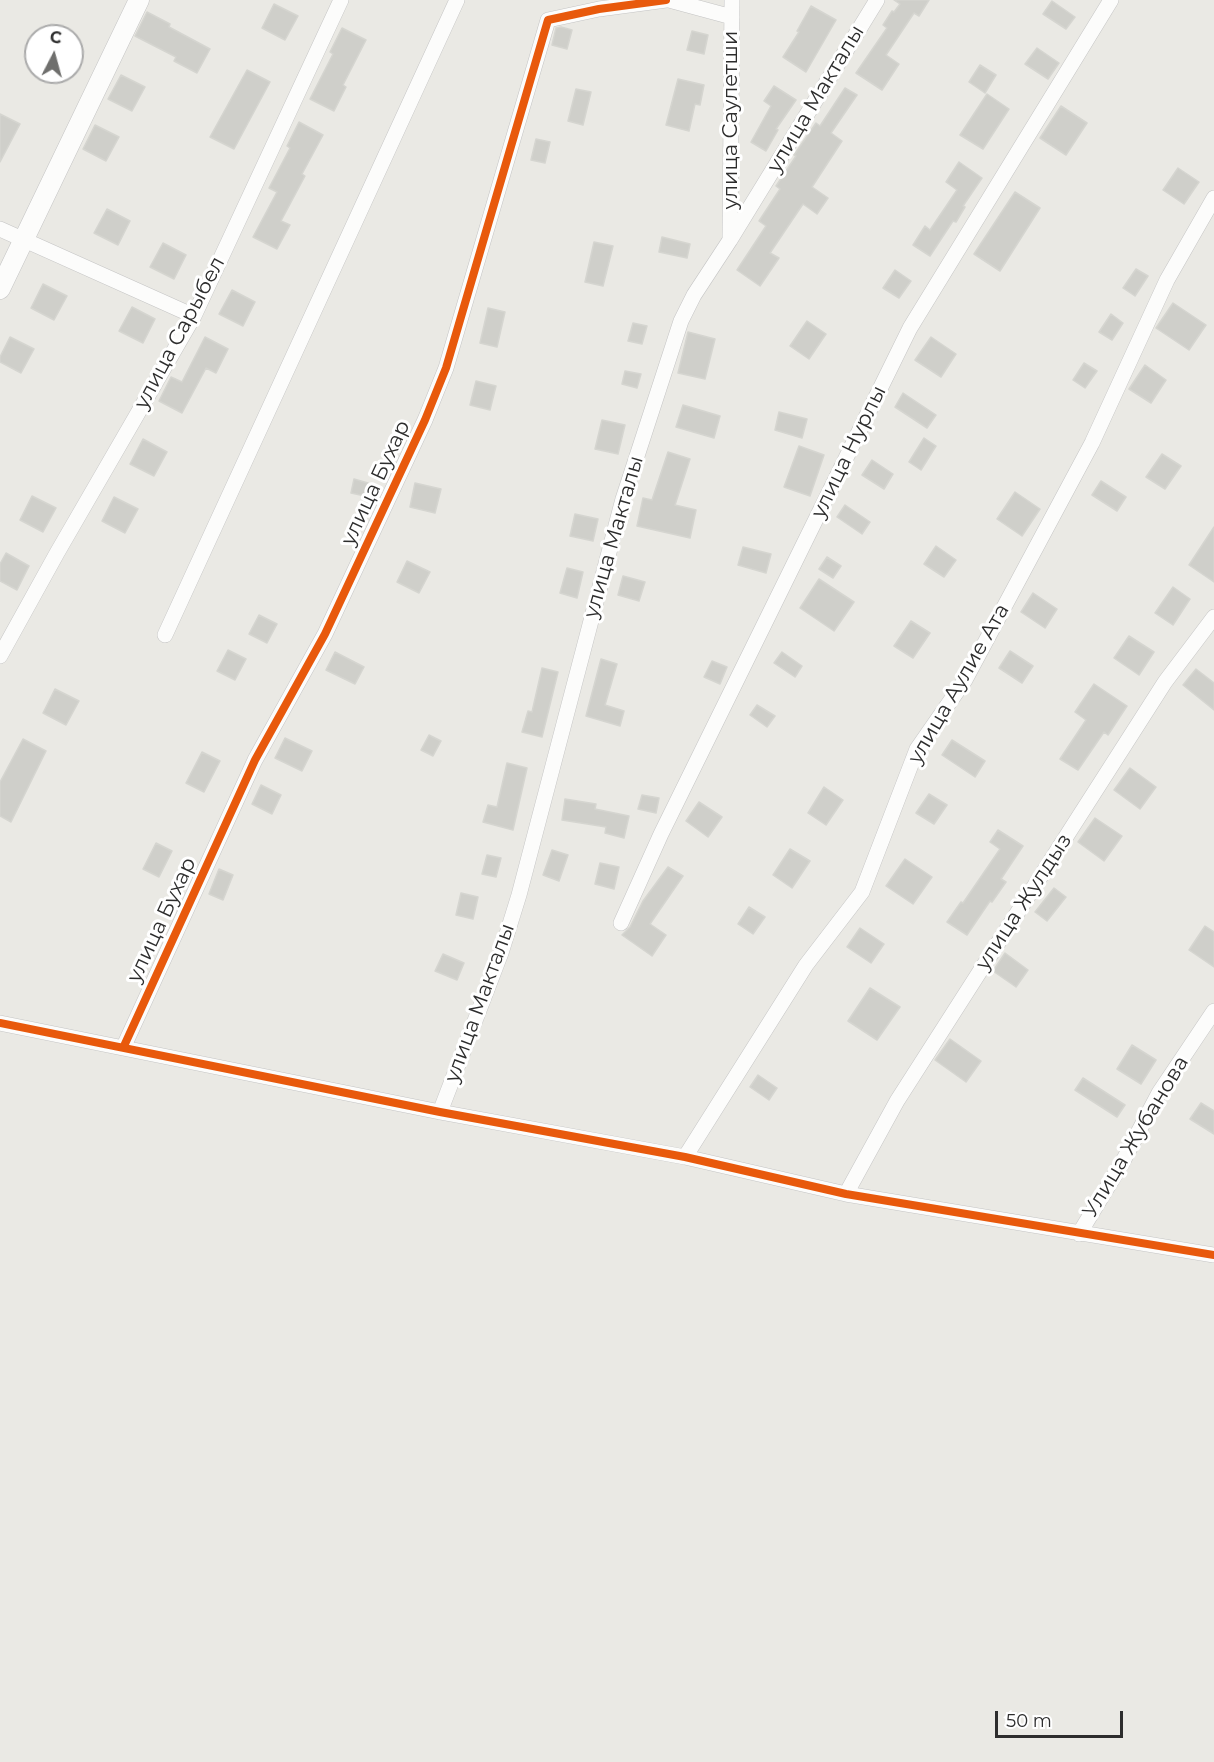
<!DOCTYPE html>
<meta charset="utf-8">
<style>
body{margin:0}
#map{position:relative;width:1214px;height:1762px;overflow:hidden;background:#eae9e4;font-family:Montserrat,sans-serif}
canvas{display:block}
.north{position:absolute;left:24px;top:24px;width:60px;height:60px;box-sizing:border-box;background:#fff;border:2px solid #ababab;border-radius:50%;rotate:6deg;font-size:16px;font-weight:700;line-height:24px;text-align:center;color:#2d2d2d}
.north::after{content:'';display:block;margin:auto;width:21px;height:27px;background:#6f6f6d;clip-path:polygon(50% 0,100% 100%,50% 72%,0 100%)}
.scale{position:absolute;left:995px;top:1711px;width:128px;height:27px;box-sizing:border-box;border:3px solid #2d2d2d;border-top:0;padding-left:8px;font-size:18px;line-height:21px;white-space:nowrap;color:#2d2d2d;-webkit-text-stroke:4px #fff;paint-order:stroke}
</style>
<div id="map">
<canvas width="1214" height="1762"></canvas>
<div class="north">С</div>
<div class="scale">50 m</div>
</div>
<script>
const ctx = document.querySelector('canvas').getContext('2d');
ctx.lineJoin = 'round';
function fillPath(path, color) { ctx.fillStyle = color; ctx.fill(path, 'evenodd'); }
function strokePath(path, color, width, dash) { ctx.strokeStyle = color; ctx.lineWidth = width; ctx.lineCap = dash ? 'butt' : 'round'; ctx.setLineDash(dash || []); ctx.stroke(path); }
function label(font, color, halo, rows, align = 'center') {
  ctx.font = font + ' Montserrat,sans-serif'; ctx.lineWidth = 6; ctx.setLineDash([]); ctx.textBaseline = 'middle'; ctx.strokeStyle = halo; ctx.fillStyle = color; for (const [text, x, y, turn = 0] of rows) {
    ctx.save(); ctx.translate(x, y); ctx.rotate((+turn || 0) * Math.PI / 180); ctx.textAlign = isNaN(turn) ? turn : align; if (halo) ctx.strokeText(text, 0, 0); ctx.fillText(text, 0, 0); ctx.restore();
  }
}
const building = new Path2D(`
 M894,0H929L919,16L914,13L886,55L899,64L882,90L856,73L887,28L883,25L892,11L894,12L900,4Z
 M1052,1L1075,17L1066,29L1043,14Z
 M274,4L298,16L285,40L262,28Z
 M811,6L836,20L806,72L783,57L799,32L797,31Z
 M147,12L170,24L169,27L210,49L197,73L174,61L176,57L135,36Z
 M561,27L572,30L567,49L552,45L556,28Z
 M342,28L366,40L343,85L346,87L334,111L310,99L333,54L330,52Z
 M692,31L708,35L704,54L687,50Z
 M1037,48L1059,63L1048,79L1025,64Z
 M980,65L996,75L985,93L969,82Z
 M247,70L270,82L234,149L210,137Z
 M121,75L145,87L132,111L108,99Z
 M678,79L704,85L700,105L695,104L689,131L666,125Z
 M774,86L796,100L776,129L778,130L766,151L751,142L771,106L764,101Z
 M845,88L857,95L831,133L842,141L812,187L828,198L817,214L803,204L770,253L779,258L760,286L737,270L766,226L759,221L780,189L776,186L796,156L794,155L816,123L820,126Z
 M576,89L591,92L583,125L568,121Z
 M987,94L1009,109L983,149L960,135Z
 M1061,106L1087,123L1066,155L1040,138Z
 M0,114L20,124L0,162Z
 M299,122L323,135L302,174L305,176L281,221L290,225L277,249L253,237L277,192L269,188L290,148L287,146Z
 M95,125L119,137L106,161L83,149Z
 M536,139L550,142L545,163L531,160Z
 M959,162L982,178L963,206L965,207L956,222L953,221L930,256L913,245L925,226L930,230L957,190L946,182Z
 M1178,168L1199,182L1184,204L1163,190Z
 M1015,192L1040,208L1000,271L974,254Z
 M107,209L130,221L118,245L94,233Z
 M662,237L690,244L687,258L659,252Z
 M594,242L613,246L603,286L585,282Z
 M163,243L186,255L174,279L150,267Z
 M1136,269L1148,276L1135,296L1123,288Z
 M895,270L911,281L899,298L883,288Z
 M43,284L67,296L54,320L31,308Z
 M232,290L255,302L243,326L219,314Z
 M1173,303L1206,325L1189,350L1156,328Z
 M132,307L155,319L143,343L119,331Z
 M488,308L505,312L497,347L480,343Z
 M1111,314L1123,323L1112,340L1099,332Z
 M807,321L826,334L809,359L790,346Z
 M633,323L647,326L642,344L628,341Z
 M688,332L715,339L705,379L678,373Z
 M10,337L34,349L21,373L0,362V357Z
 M205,337L228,349L216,373L206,368L182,413L159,401L171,377L182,382Z
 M931,337L956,354L941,377L915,360Z
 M1084,363L1097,371L1085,388L1073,380Z
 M1145,365L1166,380L1151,403L1129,389Z
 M625,371L641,374L637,388L622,384Z
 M476,381L496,386L490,410L470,405Z
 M903,393L936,415L927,428L895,407Z
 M683,405L720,416L714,438L676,427Z
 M779,412L807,419L802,438L775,430Z
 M602,420L625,425L618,454L595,449Z
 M924,438L936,446L921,470L909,462Z
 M143,439L167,452L154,476L130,464Z
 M799,446L824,455L810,496L784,487Z
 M668,452L690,459L675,505L696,510L690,538L637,526L643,498L652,500Z
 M1162,454L1181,466L1165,489L1146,477Z
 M872,460L893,474L884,489L862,475Z
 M354,479L368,483L365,496L351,493Z
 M1101,481L1126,497L1117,511L1092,495Z
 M415,483L441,489L435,513L410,507Z
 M1015,492L1040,509L1022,536L997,519Z
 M32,496L56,508L43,532L20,520Z
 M114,497L138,509L125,533L102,521Z
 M845,505L870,522L862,534L837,517Z
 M575,514L598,519L593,541L570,536Z
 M1214,527V582L1189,565Z
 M936,546L956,560L944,577L924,564Z
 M743,547L771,554L766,573L738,565Z
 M6,553L29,566L17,590L0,581V564Z
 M827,557L841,566L833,578L819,569Z
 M407,561L430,572L419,593L397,582Z
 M567,568L583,572L577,598L560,593Z
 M623,576L645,582L639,601L618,595Z
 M819,579L854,602L834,631L800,608Z
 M1173,587L1190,599L1173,625L1155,613Z
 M1033,593L1057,609L1045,628L1021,612Z
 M259,615L277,624L267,643L249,634Z
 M911,621L930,633L913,658L894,646Z
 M1129,636L1154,652L1139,675L1114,658Z
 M228,650L246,659L235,680L217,671Z
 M1010,651L1033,666L1022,683L999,668Z
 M335,652L364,667L355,684L326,670Z
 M782,652L802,666L795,677L774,663Z
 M601,659L617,664L605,705L624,711L620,726L586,716Z
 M712,661L727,667L720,684L704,677Z
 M542,668L558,672L542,737L522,732L528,711L532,712Z
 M1196,669L1214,683V710L1183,685Z
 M1094,684L1127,706L1108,735L1104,732L1078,770L1060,759L1086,720L1075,712Z
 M55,689L79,701L66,725L43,713Z
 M757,705L775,716L767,727L750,715Z
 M429,735L441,741L433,756L421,750Z
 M285,738L312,751L302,771L275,758Z
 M23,739L46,751L11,822L0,816V782Z
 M952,740L985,761L975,777L942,755Z
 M202,752L220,761L204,792L186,783Z
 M507,763L527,768L513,830L483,822L488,805L497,807Z
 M1130,768L1156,787L1140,809L1114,790Z
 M261,785L281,795L272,814L252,804Z
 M824,787L843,800L826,825L808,813Z
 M929,794L947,805L934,824L916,813Z
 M642,795L659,798L656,813L638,809Z
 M565,799L596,804L595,809L629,816L624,838L605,833L606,827L562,820Z
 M699,802L722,817L708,837L686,821Z
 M1095,818L1122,836L1104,861L1078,842Z
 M998,830L1023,846L1001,879L1006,882L992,902L990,901L967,935L947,922L961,902L963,903L1000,849L990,842Z
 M156,843L172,851L159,877L143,869Z
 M790,849L810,861L792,888L773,875Z
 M552,850L568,855L559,881L543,875Z
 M487,855L501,858L496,877L482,874Z
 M905,859L932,877L913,904L886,886Z
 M600,863L619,867L614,889L595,884Z
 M668,867L683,876L650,924L666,935L652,956L622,935L630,927L643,901Z
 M219,869L233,875L223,900L209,894Z
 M1054,888L1066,897L1047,921L1035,912Z
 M461,893L478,897L473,919L456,915Z
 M749,907L765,917L753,934L738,924Z
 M1205,926L1214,932V967L1189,950Z
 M860,928L884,944L871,963L847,947Z
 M1005,953L1028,970L1016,987L993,971Z
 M443,954L464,963L457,980L435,971Z
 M870,988L900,1007L877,1040L848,1021Z
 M950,1039L981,1061L966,1082L935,1060Z
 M1132,1045L1156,1060L1141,1084L1117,1069Z
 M758,1075L777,1088L769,1100L750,1087Z
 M1083,1078L1125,1105L1117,1117L1075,1090Z
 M1201,1103L1214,1111V1134L1190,1119Z`);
fillPath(building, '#cfcfca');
strokePath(building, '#d5d5d0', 1.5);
const minor = new Path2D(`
 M669,0L732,17
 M0,229L194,316
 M730,240L732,0
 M165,635L457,0
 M0,656L57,553L194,316L341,0
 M621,923L661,834L910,328L1111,0
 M0,1023L440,1112L685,1157L846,1194L1214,1255
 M124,1046L255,760L325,634L425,420L446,368L548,20L599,9L666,0
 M440,1112L501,953L519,895L623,499L681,321L694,295L730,240L877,0
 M685,1157L806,965L862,892L917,749L965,680L1092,443L1167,280L1214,198
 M846,1194L897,1101L1165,682L1214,617
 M1079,1234L1122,1163L1159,1093L1214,1011`);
const tertiary = new Path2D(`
 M0,289L139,0`);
strokePath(minor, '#c4c4c4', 16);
strokePath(tertiary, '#c4c4c4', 21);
strokePath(minor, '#fcfcfb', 15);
strokePath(tertiary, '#fcfcfb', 20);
strokePath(new Path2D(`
 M0,1023L440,1112L685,1157L846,1194L1214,1255
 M124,1046L255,760L325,634L425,420L446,368L548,20L599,9L666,0`), '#e8590c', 8);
label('21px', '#2d2d2d', '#fff', [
 ["улица Макталы",816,99,-59],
 ["улица Саулетши",731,120,-90],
 ["улица Сарыбел",180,333,-62],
 ["улица Нурлы",849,452,-64],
 ["улица Бухар",376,483,-65],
 ["улица Макталы",614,537,-74],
 ["улица Аулие Ата",959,684,-60],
 ["улица Жулдыз",1024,902,-57],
 ["улица Бухар",162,920,-65],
 ["улица Макталы",480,1003,-70],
 ["Улица Жубанова",1136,1137,-59]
]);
</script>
